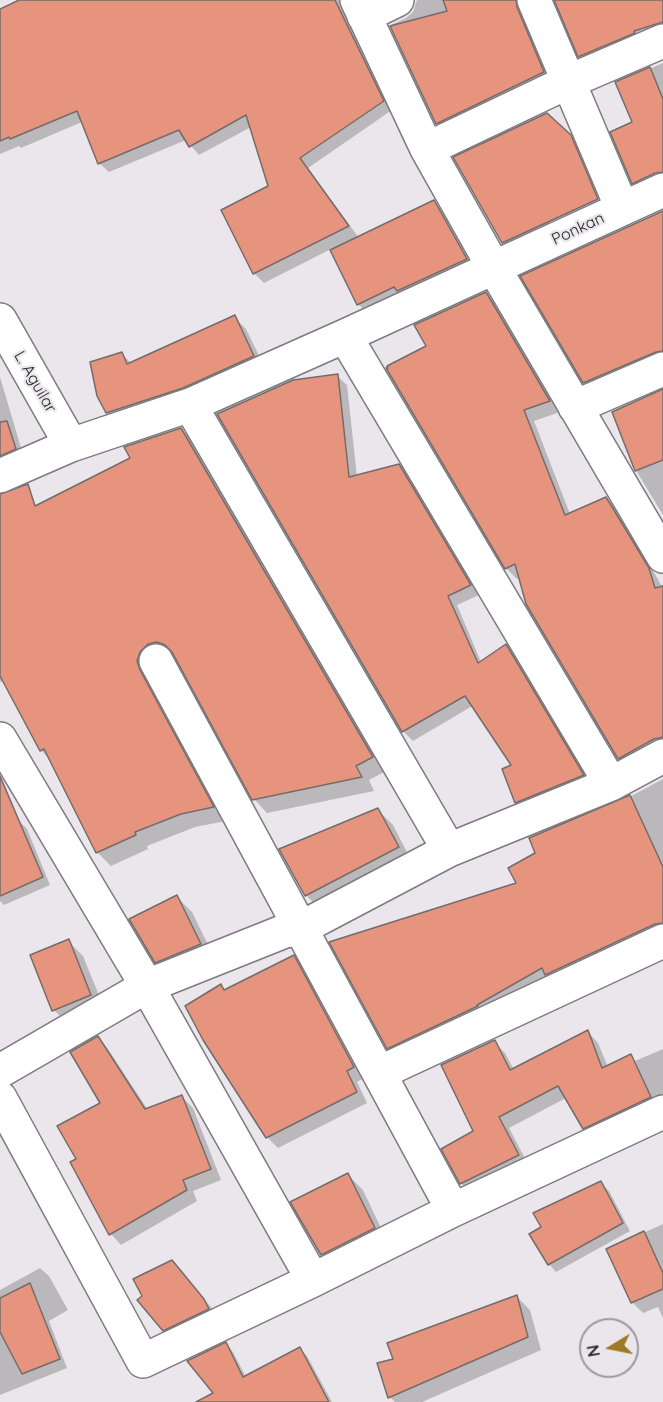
<!DOCTYPE html>
<style>
body{margin:0}
#map{position:relative;width:663px;height:1402px;overflow:hidden;background:#eae6ec;font-family:Quicksand,sans-serif}
canvas{display:block}
.north{position:absolute;left:579px;top:1318px;width:60px;height:60px;box-sizing:border-box;background:#eae6ec;border:2px solid #9c999e;border-radius:50%;rotate:260deg;font-size:16px;font-weight:700;line-height:24px;text-align:center;color:#272628}
.north::after{content:'';display:block;margin:auto;width:21px;height:27px;background:#9e7a26;clip-path:polygon(50% 0,100% 100%,50% 72%,0 100%)}
</style>
<div id="map">
<canvas width="663" height="1402"></canvas>
<div class="north">N</div>
</div>
<script>
const ctx = document.querySelector('canvas').getContext('2d');
ctx.lineJoin = 'round';
function fillPath(path, color) { ctx.fillStyle = color; ctx.fill(path, 'evenodd'); }
function strokePath(path, color, width, dash) { ctx.strokeStyle = color; ctx.lineWidth = width; ctx.lineCap = dash ? 'butt' : 'round'; ctx.setLineDash(dash || []); ctx.stroke(path); }
function label(font, color, halo, rows, align = 'center') {
  ctx.font = font + ' Quicksand,sans-serif'; ctx.lineWidth = 4.5; ctx.setLineDash([]); ctx.textBaseline = 'middle'; ctx.strokeStyle = halo; ctx.fillStyle = color; for (const [text, x, y, turn = 0] of rows) {
    ctx.save(); ctx.translate(x, y); ctx.rotate((+turn || 0) * Math.PI / 180); ctx.textAlign = isNaN(turn) ? turn : align; if (halo) ctx.strokeText(text, 0, 0); ctx.fillText(text, 0, 0); ctx.restore();
  }
}
fillPath(new Path2D(`
 M20,0H350L392,110L308,168L359,238L434,202L447,215L479,272L371,316L358,304L331,249L264,283L254,273L270,187L251,127L199,155L186,140L109,172L99,163L82,122L21,148L19,146L0,154V9Z
 M417,0H527L553,82L447,132L437,123L391,25L406,18L413,12Z
 M556,0H663V34L589,65L580,56Z
 M663,63V162L634,122L617,83Z
 M547,114L578,144L597,190L546,215L552,231L511,250L503,243Z
 M663,211V365L596,394L584,382L523,277Z
 M486,294L497,305L560,412L534,421L570,514L606,498L617,509L663,588V751L630,769L619,758L520,577L517,579L506,568L428,347Z
 M234,317L246,329L265,368L119,425L107,413L122,354L131,363Z
 M337,376L347,385L357,477L399,466L409,476L479,595L457,605L481,662L506,645L515,655L592,785L526,812L516,802L514,765L474,705L413,741L403,731L219,414Z
 M0,377L24,458L0,469Z
 M663,391V515L634,467Z
 M181,429L195,443L386,771L369,780L374,791L267,813L254,799L177,657L172,655L226,821L195,827L147,846L148,849L111,866L97,852L51,761L41,750L4,680L0,682V546L132,459Z
 M663,779V936L399,1059L388,1048L519,884L620,802Z
 M378,810L393,825L412,862L320,910L306,895Z
 M19,821L27,829L50,885L4,905L0,901V826Z
 M177,897L192,912L215,959L171,976L156,962Z
 M68,941L83,956L105,1010L68,1024L54,1010Z
 M294,957L305,968L364,1078L357,1082L367,1103L278,1148L267,1137L221,986L225,991Z
 M588,1032L598,1043L608,1067L631,1056L635,1061L663,1049V1107L595,1139L584,1128L566,1098L509,1128L529,1166L472,1194L461,1183L494,1042L505,1053L514,1070Z
 M97,1038L108,1049L148,1110L182,1097L193,1108L221,1180L193,1191L197,1201L121,1245L111,1234L72,1163L78,1160L102,1103Z
 M348,1175L363,1190L388,1243L336,1269L322,1254Z
 M601,1183L609,1191L630,1231L556,1272L549,1264Z
 M663,1224V1318L658,1307L643,1313L632,1302L608,1249Z
 M171,1261L218,1315L179,1345L164,1330Z
 M40,1268L49,1276L68,1310L49,1321L67,1368L0,1395V1290Z
 M516,1296L530,1310L541,1350L422,1402H395L390,1397L395,1359Z
 M226,1344L233,1352L246,1377L300,1349L307,1356L332,1402H223Z`), '#0003');
const building = new Path2D(`
 M19,0H335L384,101L300,158L349,226L253,274L221,210L268,186L246,115L189,147L179,130L98,164L77,111L10,139L9,137L0,141V9Z
 M443,0H516L517,7L544,72L436,124L390,26L447,11Z
 M554,0H663V22L634,31L635,33L578,57Z
 M650,67L663,99V172L655,173L632,184L610,132L632,122L615,82Z
 M547,113L571,135L598,199L502,243L453,157Z
 M434,200L467,259L397,291L394,287L357,305L330,250Z
 M663,211V351L656,352L583,383L520,276Z
 M486,292L550,401L524,410L565,515L606,497L649,568L655,588L663,586V737L654,739L618,759L526,604L515,564L505,569L386,368H388L387,366L426,346L414,325Z
 M235,315L254,356L183,388L106,413L97,396L90,362L122,352L127,364Z
 M338,374L349,477L399,464L471,585L448,596L478,663L506,644L584,775L515,803L502,769L511,765L465,696L402,732L217,414L293,380Z
 M663,389V460L635,471L612,412Z
 M7,421L16,449L0,456V422Z
 M181,428L373,757L356,766L362,777L252,800L172,652L165,645L157,642L148,644L140,652L137,661L140,670L214,807L181,814L135,832L136,835L96,853L44,749L40,751L0,676V494L28,484L35,506L130,458L124,447Z
 M0,776L43,877L0,896Z
 M630,795L663,867V923L655,924L545,975L542,968L477,1005L478,1006L387,1049L329,942L516,883L508,868L535,853L529,838Z
 M378,808L399,847L305,896L279,849Z
 M177,895L201,944L155,963L129,919Z
 M69,939L91,995L52,1011L30,955Z
 M294,955L354,1067L347,1071L357,1092L266,1138L203,1040L185,1006L221,984L224,990Z
 M588,1030L602,1068L631,1054L651,1097L583,1129L558,1086L499,1117L519,1155L460,1184L441,1149L473,1131L441,1065L495,1040L510,1070Z
 M98,1036L145,1109L182,1095L211,1169L183,1180L187,1190L109,1235L70,1162L76,1159L57,1126L100,1103L70,1052Z
 M348,1173L375,1228L321,1255L290,1202Z
 M601,1181L623,1223L548,1265L529,1234L541,1227L533,1213Z
 M644,1231L663,1273V1289L631,1303L606,1249Z
 M172,1260L204,1299L209,1309L163,1331L137,1300L142,1296L133,1279Z
 M30,1283L60,1359L22,1374L0,1332V1298Z
 M517,1295L528,1337L388,1398L377,1363L393,1359L387,1343Z
 M226,1342L243,1377L300,1347L329,1402H196L213,1393L187,1361Z`);
fillPath(building, '#e6947e');
strokePath(building, '#746c6a', 1.5);
const minor = new Path2D(`
 M357,0L427,149L494,268L663,556
 M534,0L622,208
 M364,16L397,0
 M427,149L570,81L663,41
 M0,320L71,445
 M345,336L611,784
 M190,405L449,850
 M575,407L663,369
 M0,476L71,445L190,405L345,336L663,190
 M156,661L453,1210
 M0,739L147,986L313,1280
 M0,1071L147,986L285,931L301,928L449,850L611,784L663,756
 M379,1073L663,941
 M0,1098L143,1361L313,1280L453,1210L663,1112`);
strokePath(minor, '#7e7a80', 36);
strokePath(minor, '#fff', 33);
label('16px', '#272628', '#eae6ec', [
 ["Ponkan",578,229,-25],
 ["L. Aguilar",35,382,60]
]);
</script>
